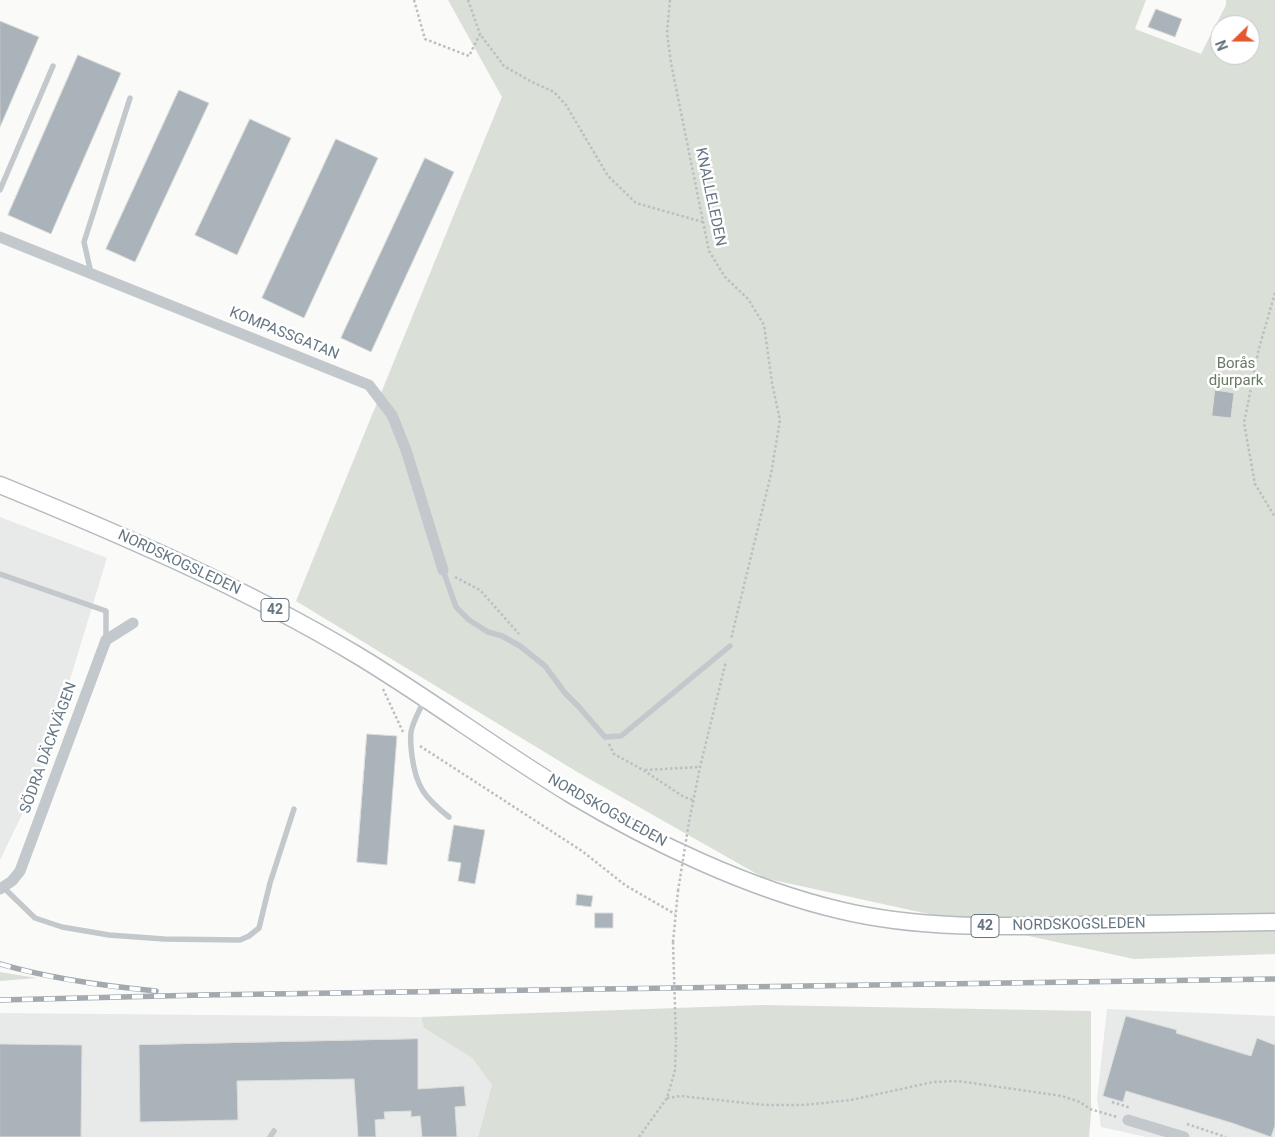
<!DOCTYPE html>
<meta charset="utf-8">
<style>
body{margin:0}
#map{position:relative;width:1275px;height:1137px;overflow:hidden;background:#fafaf8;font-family:Roboto,sans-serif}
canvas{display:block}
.north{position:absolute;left:1210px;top:15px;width:50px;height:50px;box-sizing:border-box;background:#fff;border:1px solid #c1c8cd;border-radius:50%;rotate:248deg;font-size:14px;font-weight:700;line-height:20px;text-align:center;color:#657683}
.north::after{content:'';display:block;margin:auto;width:18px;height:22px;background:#e4572e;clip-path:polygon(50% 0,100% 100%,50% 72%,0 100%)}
</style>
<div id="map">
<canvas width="1275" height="1137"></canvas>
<div class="north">N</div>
</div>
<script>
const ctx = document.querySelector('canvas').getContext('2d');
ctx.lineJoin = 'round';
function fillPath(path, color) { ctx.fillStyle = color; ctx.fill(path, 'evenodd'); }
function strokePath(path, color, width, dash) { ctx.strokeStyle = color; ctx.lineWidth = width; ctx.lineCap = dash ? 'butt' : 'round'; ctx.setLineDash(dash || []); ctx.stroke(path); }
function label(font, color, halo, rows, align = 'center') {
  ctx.font = font + ' Roboto,sans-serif'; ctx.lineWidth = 5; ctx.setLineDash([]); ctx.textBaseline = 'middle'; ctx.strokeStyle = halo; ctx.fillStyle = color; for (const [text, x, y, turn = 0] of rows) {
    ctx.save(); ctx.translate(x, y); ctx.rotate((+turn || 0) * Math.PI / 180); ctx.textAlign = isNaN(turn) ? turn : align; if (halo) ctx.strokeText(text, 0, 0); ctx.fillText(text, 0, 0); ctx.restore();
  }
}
fillPath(new Path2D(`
 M0,517L107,558L41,775L0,860Z
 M1107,1009L1275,1016V1137H1146L1101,1127L1097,1099Z
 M0,1013L421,1017L424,1028L472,1058L492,1085L478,1137H0Z`), '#e8e9e9');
fillPath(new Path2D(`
 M448,0H1146L1135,29L1201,54L1226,5V0H1275V954L1134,959L764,878L579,773L296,601L502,97ZM1220,25H1250V55H1220Z
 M0,972L37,978L0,981Z
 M762,1005L1091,1011V1114L1089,1137H478L492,1085L472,1058L424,1028L421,1017Z`), '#dadfd7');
const building = new Path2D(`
 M1156,9L1182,19L1175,37L1148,27Z
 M0,21L39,37L0,127Z
 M78,55L121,73L51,234L8,215Z
 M179,90L209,103L135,262L106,249Z
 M250,119L291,138L237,255L195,235Z
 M336,139L378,158L304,318L262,298Z
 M425,158L454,172L371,352L341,338Z
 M1215,390L1234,393L1231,418L1212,416Z
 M367,734L397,736L387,865L357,862Z
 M454,825L485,830L475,884L458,881L461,863L448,861Z
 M577,894L593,896L591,907L576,905Z
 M595,913H613V928H595Z
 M1126,1016L1177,1030L1176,1033L1251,1056L1257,1038L1275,1045V1126L1271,1137L1232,1123L1126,1091L1123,1102L1103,1096Z
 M418,1039V1089L464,1086L466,1106L455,1107L457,1137H422L420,1116L411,1117V1111L384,1112L385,1119L375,1120L376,1137H358L354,1079L237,1081L238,1120L140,1122L139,1045Z
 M0,1044L82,1045L81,1137H0Z`);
fillPath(building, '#aab3b9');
strokePath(building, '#dcdcda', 1);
const primary = new Path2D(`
 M0,485C122,535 243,587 357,655C430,699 499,751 572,795C651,842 750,889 839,910C917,929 1000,927 1081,925C1145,924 1210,923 1275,922`);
strokePath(primary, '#b5babe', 19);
strokePath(new Path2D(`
 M414,0L425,39L469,56L480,34L504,66L532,82L554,92L566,105L608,176L636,203L703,222
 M468,0L480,34
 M670,0L667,33L671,63L709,251L725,277L748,299L764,325L772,383L780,420L771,474L731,639
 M1275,293L1259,348L1244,423L1255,484L1275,517
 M455,577L480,590L519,634
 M383,689L403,732
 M609,744L614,754L643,770L684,797L693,800
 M420,746L582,851L625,885L675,914
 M645,770L699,767
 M689,822L700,767L726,661
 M673,942L678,891
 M667,1098L681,1096L765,1105H804L851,1100L933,1082L958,1081L1062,1096L1080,1102L1090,1109L1117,1117
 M1112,1102L1131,1108
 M1187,1124L1226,1137
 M639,1137L667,1098L675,1070L676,1041`), '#bbbfc2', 2.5, [2.5, 2.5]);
strokePath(new Path2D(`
 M0,190L53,66
 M91,273L84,242L130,98
 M443,570L456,607L469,620L488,632L502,636L520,646L545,666L565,693L579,707L605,737L621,736L730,646
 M0,574L106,611V640
 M424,700C420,710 413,721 411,732C410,740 411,748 412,756C416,787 425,798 449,817
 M4,888L35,918L62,927L109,935L164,939L240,940L249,936L259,928L270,883L294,809
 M270,1137L274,1131`), '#c3c8cc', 5.5);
strokePath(new Path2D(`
 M0,237L369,385L392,415L406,450L443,570
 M0,889L12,881L20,871L106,640L133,623
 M1128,1120L1184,1137`), '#c3c8cc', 11);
strokePath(primary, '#fff', 16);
const rail = new Path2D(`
 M0,964C51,979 103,986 156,991
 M0,1000L203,995L1275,979`);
strokePath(rail, '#a2aab0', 5.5);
strokePath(rail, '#fff', 4, [11]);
strokePath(new Path2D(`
 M678,891L689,822
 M673,942L676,1041`), '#bbbfc2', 2.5, [2.5, 2.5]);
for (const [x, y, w] of [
 [275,610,28],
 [985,926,28]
]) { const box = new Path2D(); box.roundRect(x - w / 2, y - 11.5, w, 23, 4); ctx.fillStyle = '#fff'; ctx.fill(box); strokePath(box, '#657683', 1); }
label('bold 14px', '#657683', null, [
 ["42",275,610],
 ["42",985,926]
]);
label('15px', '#657683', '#fff', [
 ["KNALLELEDEN",710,197,78],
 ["KOMPASSGATAN",284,334,22],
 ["NORDSKOGSLEDEN",179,563,25],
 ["SÖDRA DÄCKVÄGEN",49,748,-70],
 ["NORDSKOGSLEDEN",607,811,29],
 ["NORDSKOGSLEDEN",1079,925,-1]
]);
label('15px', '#687a64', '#fff', [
 ["Borås",1236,364],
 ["djurpark",1236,381]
]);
</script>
